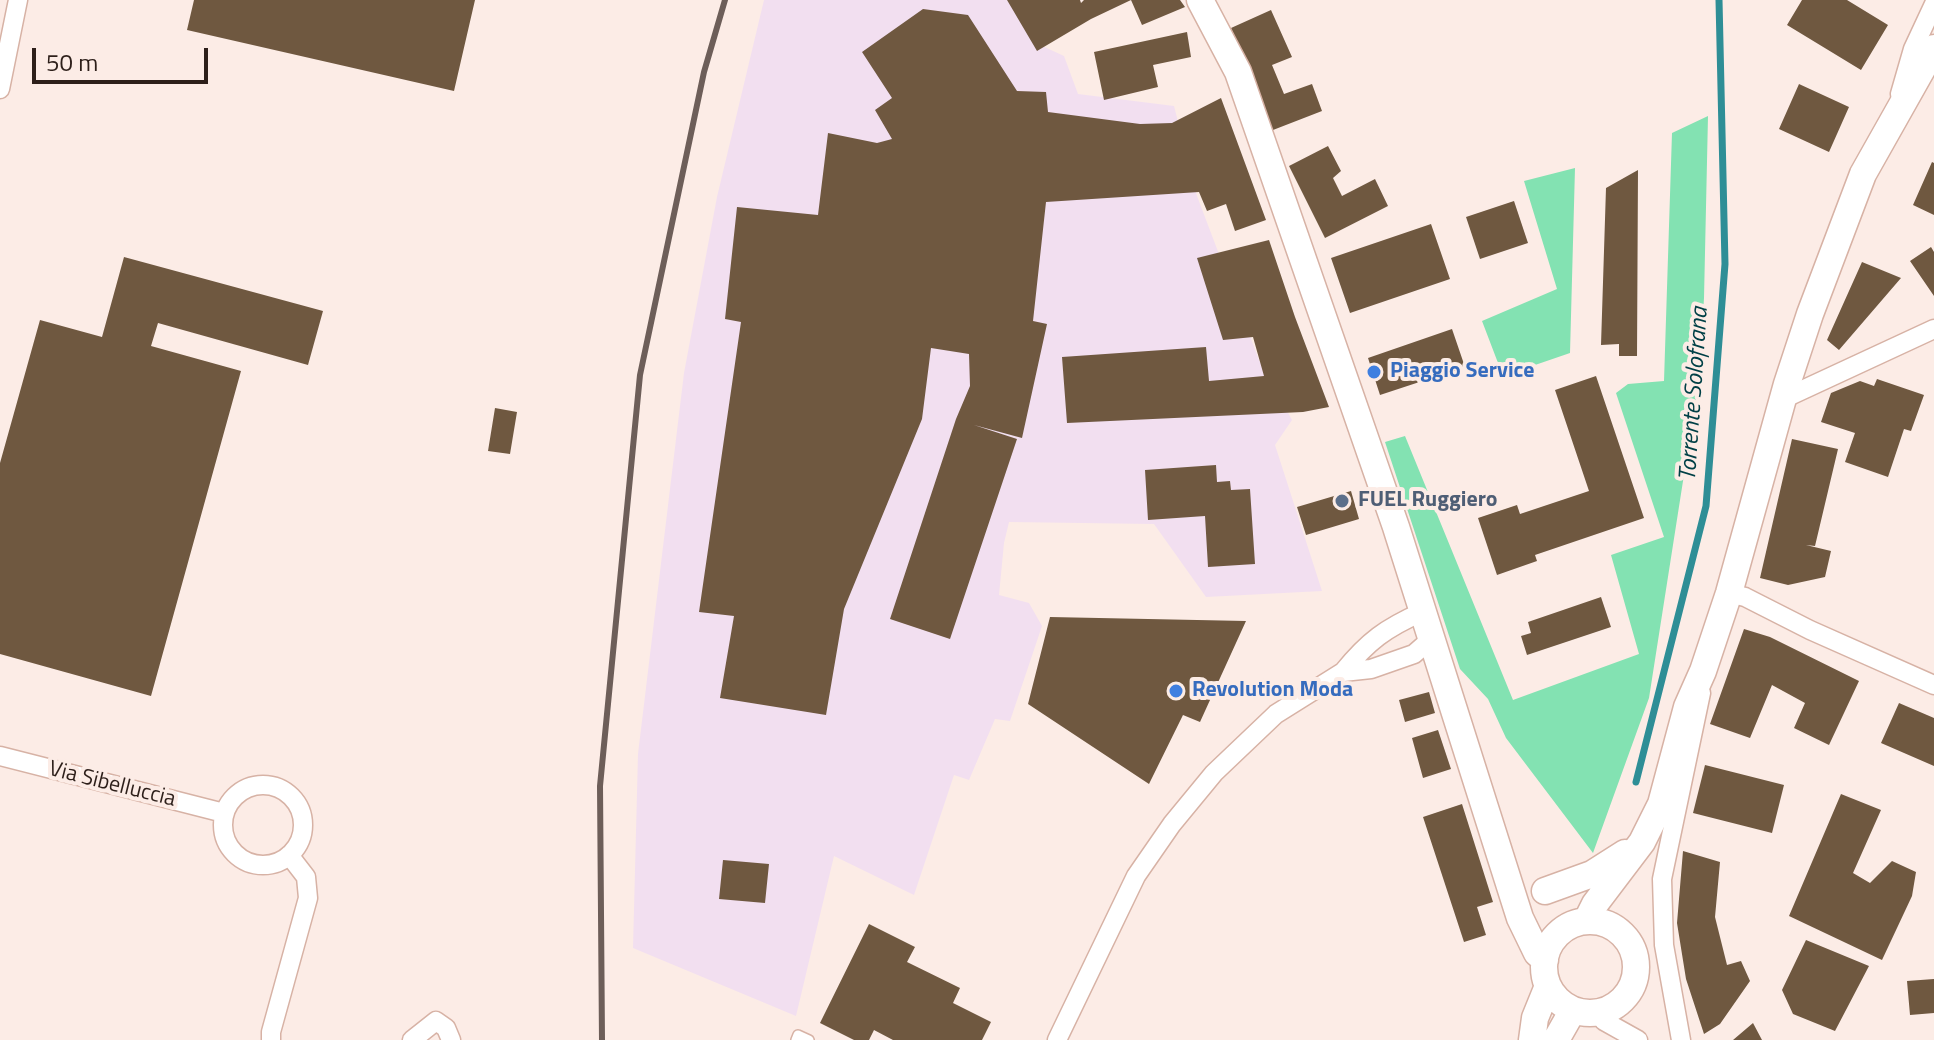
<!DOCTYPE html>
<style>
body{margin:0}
#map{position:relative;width:1934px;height:1040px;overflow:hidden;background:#fcece6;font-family:"Titillium Web",sans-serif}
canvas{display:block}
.scale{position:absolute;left:32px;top:48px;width:176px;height:36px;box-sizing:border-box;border:4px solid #2d1f1a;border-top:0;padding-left:10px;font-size:24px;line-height:28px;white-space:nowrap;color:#2d1f1a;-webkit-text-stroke:6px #fcece6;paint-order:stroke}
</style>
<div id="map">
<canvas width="1934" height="1040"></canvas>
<div class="scale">50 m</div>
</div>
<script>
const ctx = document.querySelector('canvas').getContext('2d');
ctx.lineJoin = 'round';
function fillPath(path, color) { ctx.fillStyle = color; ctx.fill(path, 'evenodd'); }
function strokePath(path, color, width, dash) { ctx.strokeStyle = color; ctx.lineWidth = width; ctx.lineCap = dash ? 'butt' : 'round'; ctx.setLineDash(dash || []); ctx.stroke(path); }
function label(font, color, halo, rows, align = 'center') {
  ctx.font = font + ' "Titillium Web",sans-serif'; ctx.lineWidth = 8; ctx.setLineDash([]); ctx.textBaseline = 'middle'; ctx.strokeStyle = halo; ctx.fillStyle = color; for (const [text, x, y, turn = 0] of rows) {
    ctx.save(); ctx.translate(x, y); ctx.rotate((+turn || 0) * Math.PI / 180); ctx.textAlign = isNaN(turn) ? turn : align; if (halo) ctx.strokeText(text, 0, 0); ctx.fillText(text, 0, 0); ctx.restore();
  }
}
fillPath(new Path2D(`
 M764,0H1014L1038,44L1064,56L1078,94L1174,106L1197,196L1259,360L1292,420L1275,445L1322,591L1206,597L1154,524L1009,522L1004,543L999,595L1029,603L1042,626L1010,721L995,719L969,780L954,775L914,895L834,856L796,1016L633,948L638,754L684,373L717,197Z`), '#f2dff0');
fillPath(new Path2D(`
 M1708,116L1704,298L1699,379L1649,698L1593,853L1506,738L1488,699L1460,669L1385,442L1405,436L1513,700L1639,654L1611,555L1664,537L1616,393L1628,384L1664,381L1672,133Z
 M1575,168L1570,353L1503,376L1482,321L1557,289L1524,181Z`), '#83e2b2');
strokePath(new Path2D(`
 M1636,782L1706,506L1725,264L1719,0`), '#2e8e96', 7);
fillPath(new Path2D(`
 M194,0H475L454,91L187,30Z
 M1007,0H1080L1081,3L1084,0H1180L1185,7L1142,25L1131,0L1091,19L1037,51Z
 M1802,0H1847L1888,25L1861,70L1787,25Z
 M923,9L968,15L1017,91L1046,92L1048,112L1140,124L1172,123L1221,98L1266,220L1235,231L1226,204L1207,211L1199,192L1046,202L1033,321L1047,324L1022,438L974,425L1017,439L950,639L890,619L956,419L970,386L969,354L931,348L922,419L844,609L826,715L720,698L734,616L699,612L741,322L725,319L737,207L818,215L828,133L877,143L892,139L875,110L892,98L862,52Z
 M1271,10L1292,57L1272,65L1284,94L1312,84L1322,111L1273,130L1231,28Z
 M1187,32L1191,57L1153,65L1158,87L1104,100L1094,52Z
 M1799,84L1849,107L1829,152L1779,129Z
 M1328,146L1341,171L1333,178L1342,196L1375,179L1388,206L1325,238L1289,166Z
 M1932,162L1934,163V215L1913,205Z
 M1638,170L1637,356H1619V344L1601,345L1606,188Z
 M1514,201L1528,243L1480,259L1466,217Z
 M1431,224L1450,279L1350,313L1331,258Z
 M1269,240L1295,317L1329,407L1303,412L1067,423L1062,357L1206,347L1209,381L1264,376L1253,337L1223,340L1197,258Z
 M1931,247L1934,252V296L1910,261Z
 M124,257L323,311L308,365L158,323L151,346L241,371L151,696L0,654V463L40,320L102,337Z
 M1862,262L1901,278L1839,350L1827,340Z
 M1452,329L1465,367L1380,395L1368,358Z
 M1596,376L1644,518L1535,555L1537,561L1497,575L1478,518L1517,505L1520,514L1589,491L1555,390Z
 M1877,379L1924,395L1911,431L1904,429L1888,477L1845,462L1855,433L1821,422L1831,393L1860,381L1874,386Z
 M495,408L517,412L510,454L488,451Z
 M1792,439L1838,449L1815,546L1806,545L1831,551L1825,577L1788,585L1760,578Z
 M1216,465L1217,482L1230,481L1231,490L1250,489L1255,564L1208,567L1205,516L1148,520L1145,470Z
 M1351,491L1359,519L1306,535L1297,507Z
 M1601,597L1611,627L1527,655L1521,636L1531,633L1528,622Z
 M1050,617L1246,621L1200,722L1183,715L1149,784L1028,704Z
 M1744,629L1770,637L1859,681L1829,745L1794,728L1805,703L1772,685L1750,738L1710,724Z
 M1429,692L1435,713L1405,722L1399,700Z
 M1899,703L1934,718V766L1881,743Z
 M1438,730L1451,769L1423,778L1412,738Z
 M1705,765L1784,785L1772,833L1693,813Z
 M1841,794L1881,810L1853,873L1870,883L1892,861L1916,872L1912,896L1882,960L1789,916Z
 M1462,804L1493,902L1477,907L1486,935L1464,942L1423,817Z
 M1683,851L1720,862L1715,917L1727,965L1741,961L1750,981L1720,1024L1704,1034L1686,979L1677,923Z
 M723,860L769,864L765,903L719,899Z
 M869,924L915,947L907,962L960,988L953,1003L991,1022L982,1040H893L874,1030L869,1040H854L820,1023Z
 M1806,940L1869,966L1835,1031L1793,1014L1782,990Z
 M1934,979V1013L1910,1015L1907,981Z
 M1753,1023L1762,1040H1733Z`), '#6f5840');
const lane = new Path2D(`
 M796,1040L798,1035L809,1040`);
const street = new Path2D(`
 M0,89L18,0
 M1900,94L1913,49L1934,4
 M1783,399L1934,329
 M1729,593L1745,597L1810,630L1934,685
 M1343,672C1368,641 1386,628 1422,612
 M0,756L224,813
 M223 825a40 40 0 1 1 80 0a40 40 0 1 1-80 0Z
 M1600,1012L1604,1021L1638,1040
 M271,1040V1032L308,898L306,877L289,855
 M412,1040L436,1021L446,1028L451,1040
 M1057,1040L1136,876L1172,824L1214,773L1276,714L1343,672L1371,669L1414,654L1430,640
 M1681,1040L1664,945L1662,879L1701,693`);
const secondary = new Path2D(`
 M1200,0L1238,72L1396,527L1520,918L1537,953L1545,960
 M1545,891L1592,874L1625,853
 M1587,920L1595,904L1642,842L1661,804L1687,707L1703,671L1729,593L1787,384L1810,314L1863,174L1934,48
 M1544 967a46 46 0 1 1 92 0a46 46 0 1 1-92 0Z
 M1532,1040L1535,1018L1548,986
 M1556,1040L1573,1010`);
strokePath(lane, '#d7b2a5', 12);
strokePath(street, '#d7b2a5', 21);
strokePath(secondary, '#d7b2a5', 29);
strokePath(lane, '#fff', 9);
strokePath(street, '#fff', 18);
strokePath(secondary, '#fff', 26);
strokePath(new Path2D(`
 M602,1040L600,786L640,375L704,72L725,0`), '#6d5e59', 6);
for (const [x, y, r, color] of [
 [1374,372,8,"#3f7fe0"],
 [1342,501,8,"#5c6f8a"],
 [1176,691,8,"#3f7fe0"]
]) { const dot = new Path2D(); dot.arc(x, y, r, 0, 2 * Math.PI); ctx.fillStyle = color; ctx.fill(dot); strokePath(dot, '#fcece6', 3); }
label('bold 22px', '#366cbe', '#fcece6', [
 ["Piaggio Service",1390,372],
 ["Revolution Moda",1192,691]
], 'left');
label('bold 22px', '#4e5e75', '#fcece6', [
 ["FUEL Ruggiero",1358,501]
], 'left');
label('22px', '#2d1f1a', '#fcece6', [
 ["Via Sibelluccia",112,785,14]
]);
label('italic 24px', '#004046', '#fcece6', [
 ["Torrente Solofrana",1695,394,-86]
]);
</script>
